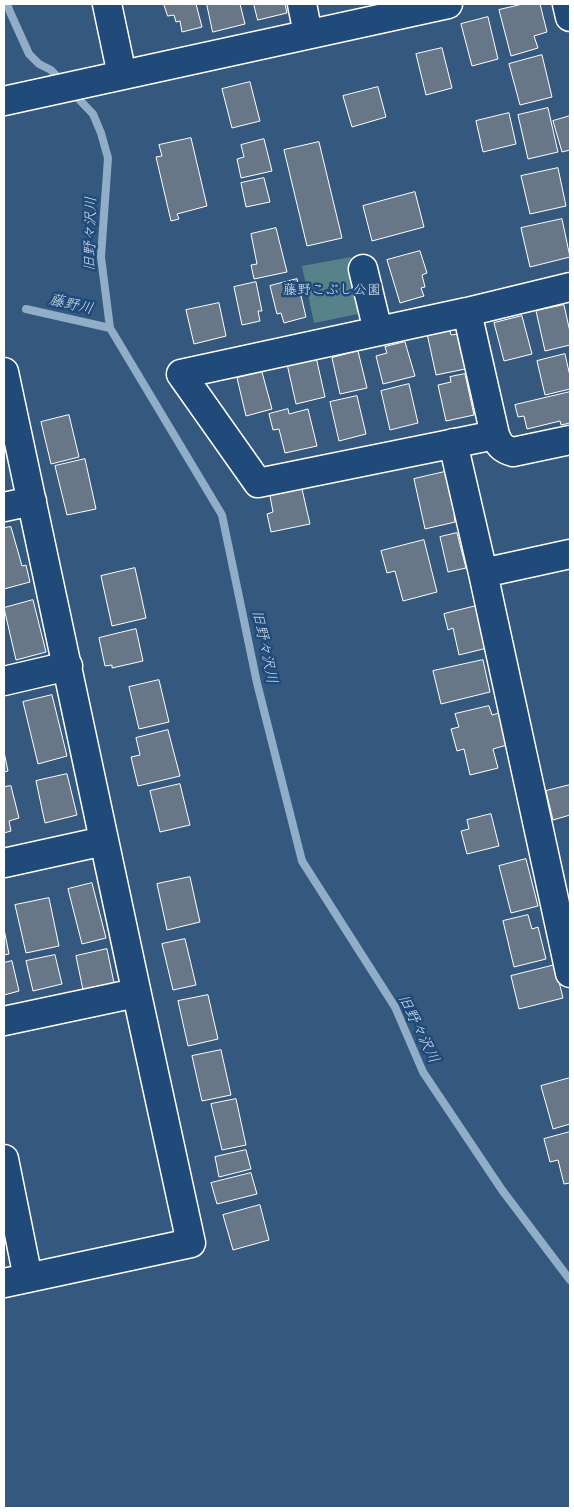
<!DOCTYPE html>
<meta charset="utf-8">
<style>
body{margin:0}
#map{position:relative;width:574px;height:1512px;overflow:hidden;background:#35587e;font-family:"Balsamiq Sans",sans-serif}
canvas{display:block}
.frame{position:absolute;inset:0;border:5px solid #fff;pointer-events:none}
</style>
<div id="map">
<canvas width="574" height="1512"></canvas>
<div class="frame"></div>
</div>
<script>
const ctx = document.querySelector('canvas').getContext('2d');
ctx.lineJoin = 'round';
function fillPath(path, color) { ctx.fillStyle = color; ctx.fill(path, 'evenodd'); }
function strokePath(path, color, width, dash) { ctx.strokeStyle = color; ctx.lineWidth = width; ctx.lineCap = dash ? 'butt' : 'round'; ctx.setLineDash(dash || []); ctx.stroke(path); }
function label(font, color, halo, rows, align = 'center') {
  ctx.font = font + ' "Balsamiq Sans","Klee One",sans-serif'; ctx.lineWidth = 5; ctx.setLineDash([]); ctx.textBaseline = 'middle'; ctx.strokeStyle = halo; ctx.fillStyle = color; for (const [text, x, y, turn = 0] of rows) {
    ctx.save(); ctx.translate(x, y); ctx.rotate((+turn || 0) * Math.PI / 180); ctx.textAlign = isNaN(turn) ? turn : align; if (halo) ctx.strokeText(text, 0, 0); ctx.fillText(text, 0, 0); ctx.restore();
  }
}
fillPath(new Path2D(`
 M351,257L363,313L314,323L302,266Z`), '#588289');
strokePath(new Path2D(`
 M7,4L10,12L29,54L39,64L51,70L63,83
 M71,91L93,114L101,133L108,158L101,257L110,328L222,515L257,683L302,861L395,1007L423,1072L502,1190L570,1280
 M26,309L110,328`), '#91adc8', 8);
const building = new Path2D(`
 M164,4H196L202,27L182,32L180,21L176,22L174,15L168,16Z
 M207,4H240L245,24L213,32Z
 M254,4H285L287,13L258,20Z
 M523,4H540L547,32L534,36L538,48L511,56L499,10Z
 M488,17L498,59L472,66L461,24Z
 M442,48L452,88L426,95L416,54Z
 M542,55L552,97L520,105L509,64Z
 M250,82L260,121L232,128L222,89Z
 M378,87L386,117L352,127L343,96Z
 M548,108L558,152L528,159L518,115Z
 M509,113L516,144L483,152L476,121Z
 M570,116V150L562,152L553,121Z
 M191,138L207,206L177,214L179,219L171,221L156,157L162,156L159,145Z
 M264,139L272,171L241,178L237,159L244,157L241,145Z
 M319,142L342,238L307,246L284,150Z
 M558,168L566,206L530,214L521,176Z
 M264,178L270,202L246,207L241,183Z
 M415,192L424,227L372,241L363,206Z
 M562,219L570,257L530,267L521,228Z
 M276,228L287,272L254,279L251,265L257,264L251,234Z
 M420,251L427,273L422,275L425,287L421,288L424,296L400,303L387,260Z
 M297,279L306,317L284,323L281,313L277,314L270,286Z
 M256,282L262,311H258L260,321L242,325L234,287Z
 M219,303L226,336L194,344L186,310Z
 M564,305L570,332V345L545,351L536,311Z
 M522,316L532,354L504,361L494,323Z
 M448,324L451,335L457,334L465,369L436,375L426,329Z
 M405,342L415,376L383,384L376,356L387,353L385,347Z
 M358,351L367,388L340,394L332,358Z
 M565,354L570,376V389L545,395L537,361Z
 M316,357L325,397L296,404L287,364Z
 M262,372L272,409L246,416L237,378Z
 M465,374L474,415L446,421L438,385L451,382L450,377Z
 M409,384L418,423L390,430L381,391Z
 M570,392V423L561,425L560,421L527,429L524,416L518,417L515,405Z
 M357,396L366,434L339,441L330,402Z
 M288,409L289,414L308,409L317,446L285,453L279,429L273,430L269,414Z
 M69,415L79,457L51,464L41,422Z
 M85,459L96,509L67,515L55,466Z
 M453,470L463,513L454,515L455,522L425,529L414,479Z
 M302,489L310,524L271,532L267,514L273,512L270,496Z
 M11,527L22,566L26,565L30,582L4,589V528Z
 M457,533L466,568L448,572L440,537Z
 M424,540L437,592L403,601L395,571L387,573L381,551Z
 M135,568L146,618L112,626L101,576Z
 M33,600L46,652L16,660L4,608Z
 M476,606L487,648L459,655L453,628L448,630L444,614Z
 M136,629L143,661L112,668V665L105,666L99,638Z
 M483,660L490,692L441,704L433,671Z
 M159,680L169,722L139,729L129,687Z
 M52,695L67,756L38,764L23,702Z
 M489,706L492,715L499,713L507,745L493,749L498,768L470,775L464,749L457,751L451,729L459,727L455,714Z
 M168,730L180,776L138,786L131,757L140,755L136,738Z
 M4,752L8,771L4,772Z
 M67,774L77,815L45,823L36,781Z
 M180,784L190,825L160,832L150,791Z
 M570,785V815L553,820L546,791Z
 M11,786L19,818L9,821L11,831L4,833V787Z
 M491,814L499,846L467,854L461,831L469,829L467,820Z
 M526,859L538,906L511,913L499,866Z
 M190,877L200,922L167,930L157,884Z
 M92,883L106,938L82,944L68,889Z
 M49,898L59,946L26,953L15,905Z
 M528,915L532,929L538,927L546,959L514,967L503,921Z
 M4,929L9,954L4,955Z
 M185,939L196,985L173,990L162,944Z
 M107,949L114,983L83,990L76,956Z
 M55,955L62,984L33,991L26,961Z
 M12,961L19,991L4,995V963Z
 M555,965L563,998L519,1009L511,976Z
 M208,995L218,1039L188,1046L178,1001Z
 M221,1050L231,1095L202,1101L192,1056Z
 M570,1078V1124L553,1129L541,1086Z
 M236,1099L246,1145L222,1150L211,1104Z
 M570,1132V1183L564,1184L558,1160L550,1162L544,1139Z
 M246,1150L251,1169L219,1177L215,1157Z
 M251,1173L257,1194L217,1204L211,1183Z
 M260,1205L269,1240L233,1250L223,1215Z`);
fillPath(building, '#677787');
strokePath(building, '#fff', 1);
const street = new Path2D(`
 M107,4L122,75
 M302,4L308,34
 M567,4L570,17
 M4,101L448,4
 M363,269L378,331
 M570,287L467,312L181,374L258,483L495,435C499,445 502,449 513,452L570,440
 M467,312L495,435
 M4,372C67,662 127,953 191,1243L4,1283
 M453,443L483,573L570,973
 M4,507L32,501
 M483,573L570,554
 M4,681L68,666
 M4,863L104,841
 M4,1021L136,993
 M4,1159L28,1278`);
strokePath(street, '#fff', 31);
strokePath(street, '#1f4a7a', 28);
label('14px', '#d5e0e2', '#1f4a7a', [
 ["藤野こぶし公園",332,290]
]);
label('italic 15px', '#d1dde8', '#1f4a7a', [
 ["旧野々沢川",91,234,-89],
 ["藤野川",71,305,13],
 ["旧野々沢川",264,647,78],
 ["旧野々沢川",418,1029,64]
]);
</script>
